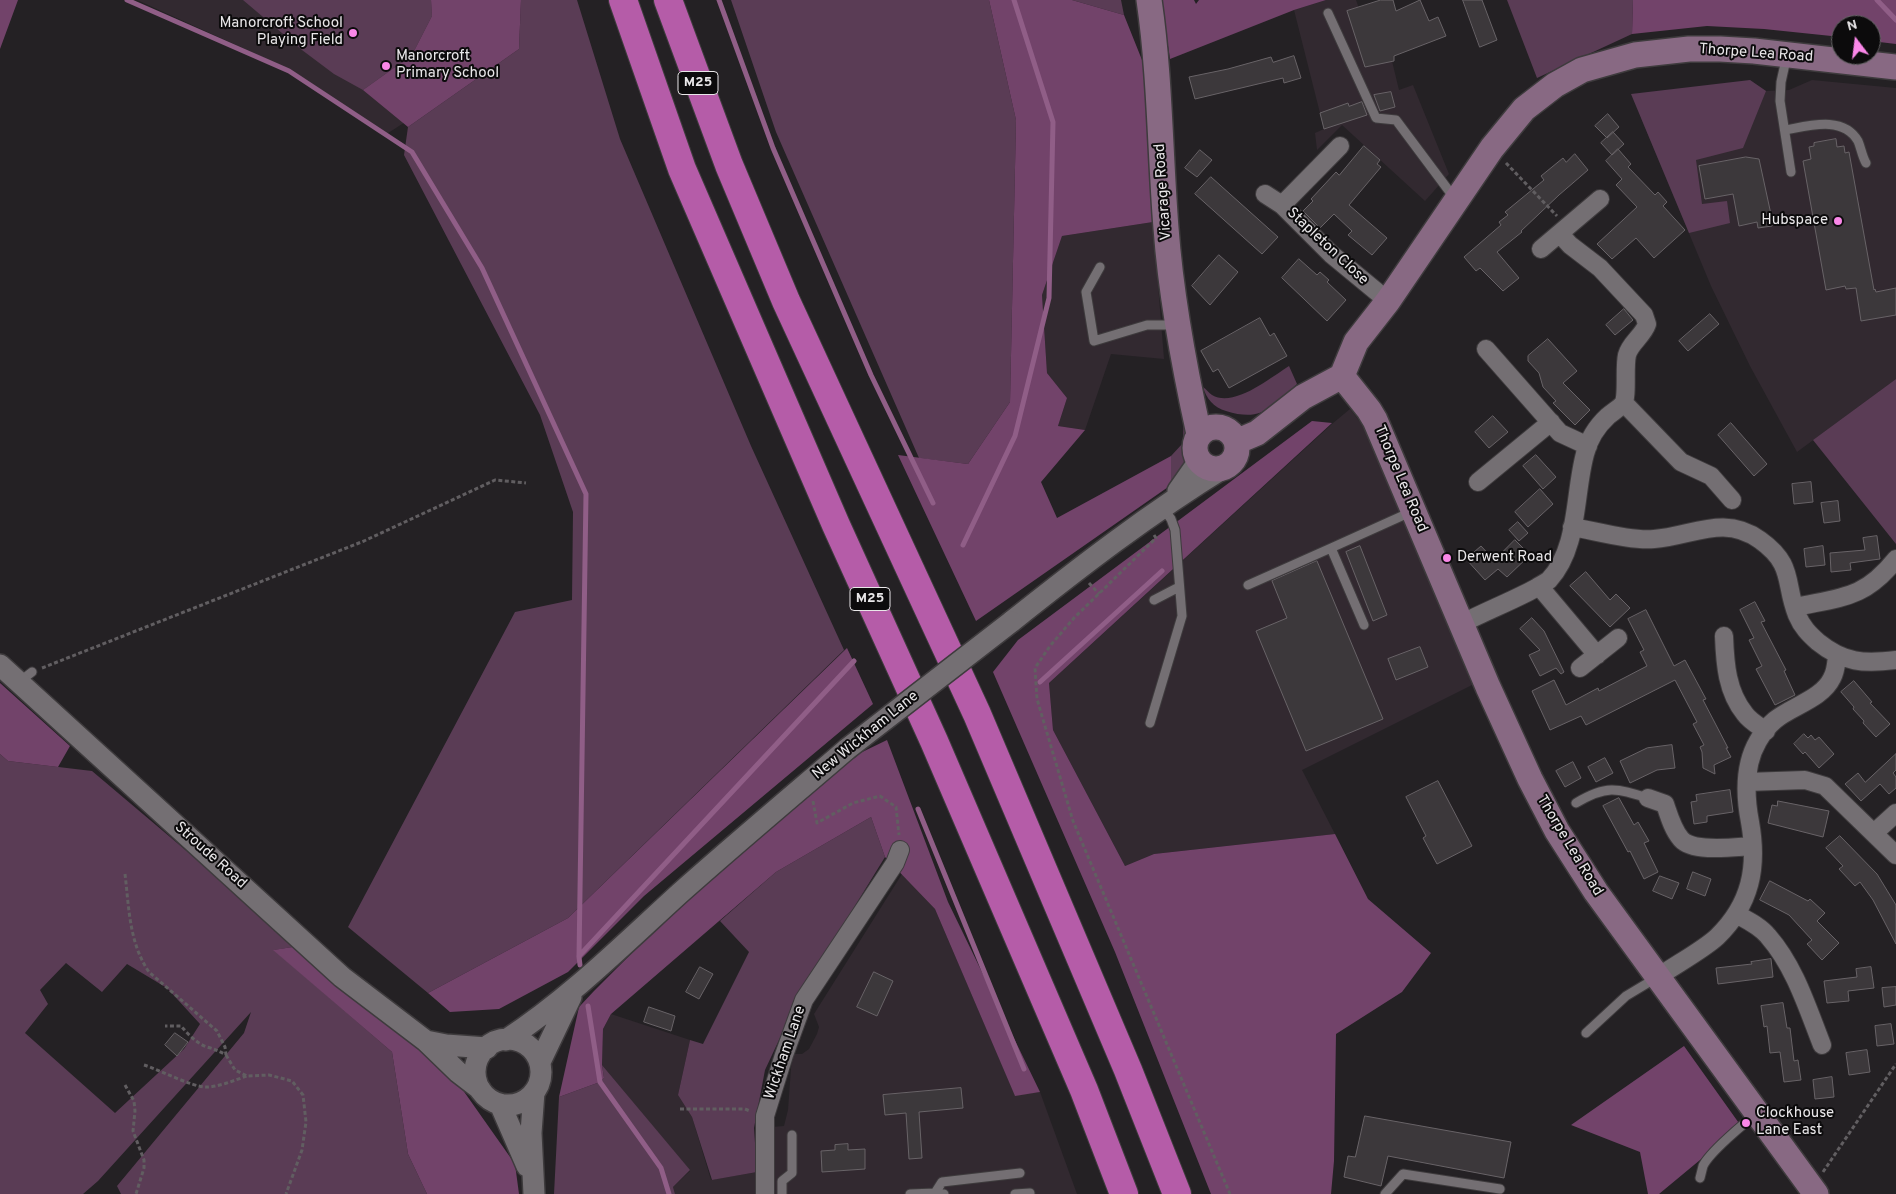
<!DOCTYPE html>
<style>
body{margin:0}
#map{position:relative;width:1896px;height:1194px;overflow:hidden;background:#242124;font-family:Overpass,sans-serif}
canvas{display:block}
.north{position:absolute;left:1831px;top:15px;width:50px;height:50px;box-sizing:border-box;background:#0c0b0c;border:1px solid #646364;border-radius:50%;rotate:345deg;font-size:14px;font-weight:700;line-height:20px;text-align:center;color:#e9e7e9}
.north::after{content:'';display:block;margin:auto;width:18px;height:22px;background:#fa87e8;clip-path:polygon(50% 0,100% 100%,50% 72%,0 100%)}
</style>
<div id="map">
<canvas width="1896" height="1194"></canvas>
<div class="north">N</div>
</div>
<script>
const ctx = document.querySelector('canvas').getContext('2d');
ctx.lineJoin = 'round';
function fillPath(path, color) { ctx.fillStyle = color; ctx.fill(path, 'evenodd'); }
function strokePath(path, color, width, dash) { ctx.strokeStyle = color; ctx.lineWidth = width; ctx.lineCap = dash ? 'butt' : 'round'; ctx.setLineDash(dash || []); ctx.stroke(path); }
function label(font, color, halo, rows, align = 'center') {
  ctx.font = font + ' Overpass,sans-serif'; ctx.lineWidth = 4; ctx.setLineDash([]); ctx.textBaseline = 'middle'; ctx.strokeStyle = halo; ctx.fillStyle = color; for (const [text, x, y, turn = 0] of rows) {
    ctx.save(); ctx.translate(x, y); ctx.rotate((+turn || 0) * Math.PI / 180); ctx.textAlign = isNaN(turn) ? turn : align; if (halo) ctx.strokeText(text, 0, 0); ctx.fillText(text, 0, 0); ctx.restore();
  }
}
fillPath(new Path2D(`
 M137,0H467L519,49L385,135L307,80L256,54Z
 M1326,0H1356L1368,34L1392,61L1399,90L1413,85L1449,174L1425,201L1342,125L1317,150L1315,133L1324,129L1294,10Z
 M1750,80L1766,91L1789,90L1812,80L1896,88V379L1797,452L1750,366L1711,286L1641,118Z
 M1153,222L1164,359L1111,354L1085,430L1058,426L1067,398L1047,373L1042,295L1062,236Z
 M1350,409L1379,446L1472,685L1302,770L1335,834L1154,854L1125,866L1053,730L1049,683L1332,424Z
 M902,874L935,909L1015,1095L1040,1092L1077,1194H675L673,1187L690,1171L602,1065L603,1029L611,1014L690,1040L678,1095L692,1117L711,1180L757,1172L772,1127L784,1126L788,1110L792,1054H802L809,1049L817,1034L819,1027L814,1014Z`), '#322930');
fillPath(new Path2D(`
 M243,0H431L432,16L412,55L363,90L334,74L302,50Z
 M521,0H577L620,139L751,446L844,650L568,918L428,993L348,927L515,612L572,600L573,512L540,415L404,155L408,127L519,49Z
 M731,0H989L1016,120L1010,402L968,464L919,458L776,132Z
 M1072,0H1121L1124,15Z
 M1507,0H1633L1632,34L1537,78Z
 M1750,80L1766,91L1743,148L1696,160L1702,204L1727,201L1730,223L1689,233L1631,94Z
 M1289,366L1297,384C1272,408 1261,422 1226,411C1214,408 1206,398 1203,387C1206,389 1209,393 1212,395C1234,408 1270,378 1289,366Z
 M1896,379V544L1813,440Z
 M1184,402C1200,439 1192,454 1171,485V456L1183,443Z
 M0,754L8,761L92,771L299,946L274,950L392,1052L408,1154L427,1194H121L117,1186L244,1033L251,1012L98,1181L83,1194H0ZM66,963L102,992L127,964L167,988L200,1024L184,1049L115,1113L25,1033L48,1004L40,990Z
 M871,817L885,857L799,997L765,1070L754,1128L757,1172L712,1180L692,1117L678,1095L690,1040L703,1044L749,952L720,921L776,872Z
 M602,1065L690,1170L673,1187L675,1194H554L559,1097L600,1082L604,1078Z`), '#5a3c55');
fillPath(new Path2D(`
 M0,0H18L0,49Z
 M431,0H521L519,49L408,127L363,90L412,55L432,16Z
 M989,0H1072L1124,15L1146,70L1153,222L1062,236L1042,295L1047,373L1067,398L1058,426L1085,430L1041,482L1057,518L1171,456V485L976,621L898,455L968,464L1010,402L1016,120Z
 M1161,0H1194L1196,4L1199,0H1326L1294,10L1170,59Z
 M1633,0H1896V44L1871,41V25H1841V37L1764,29L1707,26L1632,34Z
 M1312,421L1332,423L1049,683L1053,730L1125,866L1154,854L1335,834L1368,899L1431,953L1402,992L1336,1034L1334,1161L1331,1194H1211L1115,952L993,672L1018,640Z
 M847,648L873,704L644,896L568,972L499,1009L450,1012L428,993L568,918Z
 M0,683L70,746L58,767L8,761L0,754Z
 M887,740L948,902L1040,1092L1015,1096L935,909L885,857L871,817L776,872L611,1014L603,1029L602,1065L604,1078L600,1082L559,1097L579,1007L594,991L654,931L692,895L854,756Z
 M299,946L453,1076L515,1164L519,1194H427L408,1154L392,1052L273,950Z
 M1684,1046L1741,1126L1659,1194H1648L1640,1152L1571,1125Z`), '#72436a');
strokePath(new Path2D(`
 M127,0L289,71L412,152L482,268L586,494L579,957L580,965
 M719,0L773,148L871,375L933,503
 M1877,0L1896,20
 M963,545L1015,436L1049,298L1053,122L1014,0
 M1040,682L1162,571
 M918,809L1024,1069
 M579,956L854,661
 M588,1006L600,1082L661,1168L669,1194`), '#905e87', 5);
const building = new Path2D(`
 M1381,0H1393L1396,11L1420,0L1429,21L1438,17L1446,36L1394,56V61L1365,67L1347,11Z
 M1463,0H1482L1497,40L1480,47Z
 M1294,56L1301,78L1284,83L1283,78L1195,99L1189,77L1228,69L1271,57L1273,62Z
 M1391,92L1395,107L1380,111L1374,95Z
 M1362,102L1367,115L1324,129L1320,113L1348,103L1349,106Z
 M1608,114L1619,127L1607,138L1595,126Z
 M1613,132L1624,144L1612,155L1601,143Z
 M1836,139L1837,147L1844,146L1845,153L1849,152L1874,290L1875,289L1876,292L1896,288V315L1861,321L1856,288L1846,289L1845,286L1826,290L1803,161L1811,159L1809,147L1814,146V143Z
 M1364,146L1380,160L1377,164L1381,167L1349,205L1387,238L1372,255L1348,235L1352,231L1334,214L1320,228L1303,211L1313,201L1311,199L1336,172L1339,175Z
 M1618,149L1631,164L1628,167L1655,195L1658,192L1667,202L1663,206L1685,230L1654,258L1636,238L1612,259L1597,244L1637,207L1616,185L1622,179L1606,161Z
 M1200,150L1212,160L1197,177L1185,168Z
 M1575,154L1588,170L1559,195L1521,231L1522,232L1497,252L1519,278L1503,291L1480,268L1476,271L1464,257L1501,225L1499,222L1508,215L1505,212L1544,180L1541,176L1563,158L1566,162Z
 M1746,157L1759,159L1772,219L1771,220L1772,226L1758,228L1757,222L1739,226L1733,194L1705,199L1699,166Z
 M1211,177L1278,237L1262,254L1195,194Z
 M1219,255L1238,272L1210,305L1192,286Z
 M1299,259L1317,275L1320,272L1329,280L1327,282L1346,300L1327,321L1282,278Z
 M1624,309L1633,320L1615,335L1606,325Z
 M1710,314L1719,324L1688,351L1679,341Z
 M1260,318L1270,336L1274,333L1287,356L1229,388L1218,369L1213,372L1201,351Z
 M1548,339L1577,371L1563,383L1590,410L1575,425L1553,403L1556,401L1543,387L1539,373L1528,361V356Z
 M1493,416L1508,432L1489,448L1475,432Z
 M1731,423L1767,464L1754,476L1718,435Z
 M1536,455L1556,477L1543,489L1523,466Z
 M1811,482L1813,502L1794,504L1792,484Z
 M1540,489L1553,504L1528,527L1515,512Z
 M1838,501L1840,521L1824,523L1821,503Z
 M1518,522L1528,533L1519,541L1509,530Z
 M1877,536L1880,559L1850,563L1851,570L1831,572L1830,553L1865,550L1863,538Z
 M1515,540L1530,555L1507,577L1498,569L1485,580L1466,559L1481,546L1494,560Z
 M1360,546L1387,615L1373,621L1346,552Z
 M1823,546L1825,565L1806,567L1804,549Z
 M1317,561L1383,719L1306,751L1256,631L1287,618L1272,581Z
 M1586,572L1610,600L1616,594L1630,608L1610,627L1570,586Z
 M1755,602L1765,621L1761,622L1786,670L1784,671L1795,695L1775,705L1756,669L1762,666L1749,640L1754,638L1740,610Z
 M1646,610L1674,666L1685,660L1706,699L1703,700L1728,748H1726L1731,757L1714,765L1715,774L1703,768L1702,752L1700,747L1704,745L1693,724L1697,722L1675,680L1586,725L1581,716L1550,730L1532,691L1554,680L1566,705L1598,688L1599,691L1647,666L1640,652L1644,650L1628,619Z
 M1532,618L1544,631L1564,672L1561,674L1556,668L1540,676L1529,655L1540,650L1520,629Z
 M1420,647L1428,667L1396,680L1388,659Z
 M1854,681L1872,702L1870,703L1890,724L1876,737L1863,723L1864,721L1853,709L1854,707L1841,692Z
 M1804,734L1808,738L1811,735L1815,740L1819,737L1834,754L1819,768L1805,752L1803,754L1794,744Z
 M1672,745L1675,768L1657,770L1630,783L1620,761L1647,748Z
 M1896,754V770L1893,773L1896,777V788L1889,794L1880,784L1861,801L1845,784L1858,773L1865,782Z
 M1605,758L1613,773L1596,782L1588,767Z
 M1573,762L1581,778L1565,787L1556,771Z
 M1438,781L1472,846L1437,864L1423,838L1426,836L1406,797Z
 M1730,790L1733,812L1707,816V822L1694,824L1691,802L1697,801L1696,795Z
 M1619,798L1634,825L1638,822L1649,841L1644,843L1658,872L1644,879L1630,851L1628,852L1603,806Z
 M1778,801L1829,811L1823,837L1768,823L1772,805L1777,806Z
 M1840,836L1877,874L1896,905V944L1873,900L1860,882L1855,886L1839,869L1843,866L1826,848Z
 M1693,872L1711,879L1705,896L1687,889Z
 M1660,876L1679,883L1672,899L1653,891Z
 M1770,881L1808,901L1810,899L1825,913L1817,921L1839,943L1822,960L1807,944L1812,940L1789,915L1760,900Z
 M1771,959L1773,977L1718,984L1716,968L1752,964L1751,962Z
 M700,967L713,974L699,999L686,992Z
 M1871,967L1874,988L1848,991L1849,1001L1827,1003L1824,981L1857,977L1856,969Z
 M874,972L893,981L877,1016L857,1007Z
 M1896,987V1005L1884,1007L1882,988Z
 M1783,1003L1787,1028H1790L1794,1061L1798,1060L1801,1080L1784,1082L1780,1052L1770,1053L1767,1026L1764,1027L1761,1006Z
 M649,1007L675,1016L671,1031L644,1022Z
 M1891,1024L1894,1044L1877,1046L1875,1026Z
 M175,1033L188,1042L177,1056L165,1045Z
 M1867,1050L1870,1072L1849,1075L1846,1053Z
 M1832,1077L1834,1097L1815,1099L1813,1080Z
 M961,1088L963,1108L919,1112L922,1158L909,1159L906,1113L885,1115L883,1095Z
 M1365,1116L1511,1142L1504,1178L1388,1156L1381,1186L1344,1177L1348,1156L1355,1157Z
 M848,1144V1150L865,1149V1169L822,1172L821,1151L835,1150V1145Z`);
fillPath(building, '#3c383b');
strokePath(building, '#686367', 1);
const service = new Path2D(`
 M1328,13L1376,118L1396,120L1455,199
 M1787,55L1781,82L1780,101L1791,172
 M1785,130C1808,126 1843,115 1858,141C1861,148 1862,156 1866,163
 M1100,267L1086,292L1094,341L1147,325H1175
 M1248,585L1331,548
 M1154,600L1179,587
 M1364,625L1331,548L1413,511
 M19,682L32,672
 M1150,723L1182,616L1175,530L1171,519L1163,508
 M1576,803C1606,785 1616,788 1648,798
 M1586,1033L1626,996L1656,978
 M1700,1178C1701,1174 1702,1170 1703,1166C1709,1153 1744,1123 1757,1114
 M935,1193L942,1182L1020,1173
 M782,1194V1181L792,1173V1135
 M910,1194L935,1193L944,1194
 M1015,1194L1030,1193
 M1385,1194L1403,1174L1500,1189`);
const minor = new Path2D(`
 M1265,194L1282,205L1331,254L1388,301
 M1282,205L1340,146
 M1541,249L1600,199
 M1486,349L1560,433L1588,446
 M1624,403L1681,462L1711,476L1732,500
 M1478,482L1551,422
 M1572,527C1596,531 1631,541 1654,539C1693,536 1724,514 1760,540C1795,565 1784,583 1797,615C1802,627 1809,634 1818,642C1844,663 1864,664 1896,660
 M1539,586L1597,655
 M1795,607C1842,597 1864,599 1896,559
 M1461,624C1486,611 1512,601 1536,588C1540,585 1545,583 1549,580C1579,548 1574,494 1585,454C1589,438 1596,427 1608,416C1613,412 1619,408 1623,404C1628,396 1624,368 1627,355C1630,343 1643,336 1647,324L1644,315L1600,268L1570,245L1560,234
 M1724,636C1725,664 1727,692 1745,714C1750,721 1759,726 1766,731
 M1580,668L1618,638
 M1747,782L1805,780L1825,786L1896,855
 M1648,798L1665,804C1669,816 1673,830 1681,839C1693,853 1734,847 1752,846
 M1874,833L1896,813
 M1736,914C1747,920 1760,926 1768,936C1795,967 1807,1007 1822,1045
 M1658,977C1675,965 1703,950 1717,937C1751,904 1758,867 1750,822C1745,796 1744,765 1758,741C1762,734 1769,725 1775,720C1792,706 1822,699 1832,678C1836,671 1836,664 1837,656
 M765,1194V1116L784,1055L804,1000L895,863L900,850`);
const tertiary = new Path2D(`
 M1178,491L1199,461
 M1011,622C1080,567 1150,513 1225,467
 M0,665L342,977L426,1041L458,1072L480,1089
 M475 1072a33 33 0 1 1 66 0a33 33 0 1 1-66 0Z
 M506,1040C570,998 624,944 680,893C735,844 791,797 847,749
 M426,1041L446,1045L487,1048
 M540,1062L571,997
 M500,1104L527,1166
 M534,1194L531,1133L534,1092`);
const secondary = new Path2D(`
 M1149,0C1160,75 1160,152 1166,228C1171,297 1184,366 1199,434
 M1342,376L1369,410L1375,420L1488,687L1530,779L1557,831L1596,892L1816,1194
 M1342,376L1356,342L1388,301L1492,148L1524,109L1555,85L1582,70L1635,55L1689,49H1720L1754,51L1896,67
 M1195 448a21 21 0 1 1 42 0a21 21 0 1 1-42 0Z
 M1236,442L1257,433L1303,397L1342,376`);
const motorway = new Path2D(`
 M623,0L682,169L836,525L934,741L1084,1090L1124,1194
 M668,0L729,165L786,301L977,714L1128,1070L1177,1194`);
strokePath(service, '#3e3b3d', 11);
strokePath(minor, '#3e3b3d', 20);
strokePath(tertiary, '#3e3b3d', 24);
strokePath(secondary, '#3e3b3d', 28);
strokePath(motorway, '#3e3b3d', 30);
strokePath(new Path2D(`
 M1506,163L1557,216
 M1154,535L1156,538L1074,618L1050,646L1035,668L1037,699L1073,821L1230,1194
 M1089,583L1099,594
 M42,668L364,541L495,480L526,483
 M813,801L817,823L853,803L880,796L896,807L899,835
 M125,874C129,907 129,943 149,972L217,1031L225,1047L226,1055C219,1051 214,1049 207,1047C196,1043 188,1034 181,1026H165
 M226,1055L235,1070L247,1076L269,1075L292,1081L303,1095L306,1122L302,1150L286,1194
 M144,1065C160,1070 192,1087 206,1087C219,1087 235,1080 247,1076
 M125,1085L134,1101L135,1111L133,1131L144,1160V1168L136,1194
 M680,1109H745L750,1111
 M1823,1172L1896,1064`), '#615e61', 3, [4, 2.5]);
strokePath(service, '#746f73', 9);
strokePath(minor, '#746f73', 18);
strokePath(tertiary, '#746f73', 21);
strokePath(secondary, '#886983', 25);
strokePath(motorway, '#b55ca8', 28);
const tertiaryBridge = new Path2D(`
 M847,749L1011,622`);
strokePath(tertiaryBridge, '#3e3b3d', 24, []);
strokePath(tertiaryBridge, '#746f73', 21);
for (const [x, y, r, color] of [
 [353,33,5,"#fa87e8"],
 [386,66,5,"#fa87e8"],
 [1838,221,5,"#fa87e8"],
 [1447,558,5,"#fa87e8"],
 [1746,1123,5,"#fa87e8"]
]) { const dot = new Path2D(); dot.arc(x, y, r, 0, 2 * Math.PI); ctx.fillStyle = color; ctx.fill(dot); strokePath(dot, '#0c0b0c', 2); }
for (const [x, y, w] of [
 [698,83,40],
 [870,599,40]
]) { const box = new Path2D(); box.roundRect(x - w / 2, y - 11.5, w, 23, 4); ctx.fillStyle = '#0c0b0c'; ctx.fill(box); strokePath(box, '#e9e7e9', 1); }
label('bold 14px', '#e9e7e9', null, [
 ["M25",698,83],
 ["M25",870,599]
]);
label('15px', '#e9e7e9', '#0c0b0c', [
 ["Manorcroft School",343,24,"right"],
 ["Playing Field",343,41,"right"],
 ["Manorcroft",396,57],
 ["Primary School",396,74],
 ["Hubspace",1828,221,"right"],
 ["Derwent Road",1457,558],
 ["Clockhouse",1756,1114],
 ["Lane East",1756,1131]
], 'left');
label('15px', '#e9e7e9', '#0c0b0c', [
 ["Thorpe Lea Road",1756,54,4],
 ["Vicarage Road",1164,192,-94],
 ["Stapleton Close",1327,247,43],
 ["Thorpe Lea Road",1400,479,67],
 ["New Wickham Lane",866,736,-39],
 ["Thorpe Lea Road",1569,846,59],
 ["Stroude Road",210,856,42],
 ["Wickham Lane",786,1053,-71]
]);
</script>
